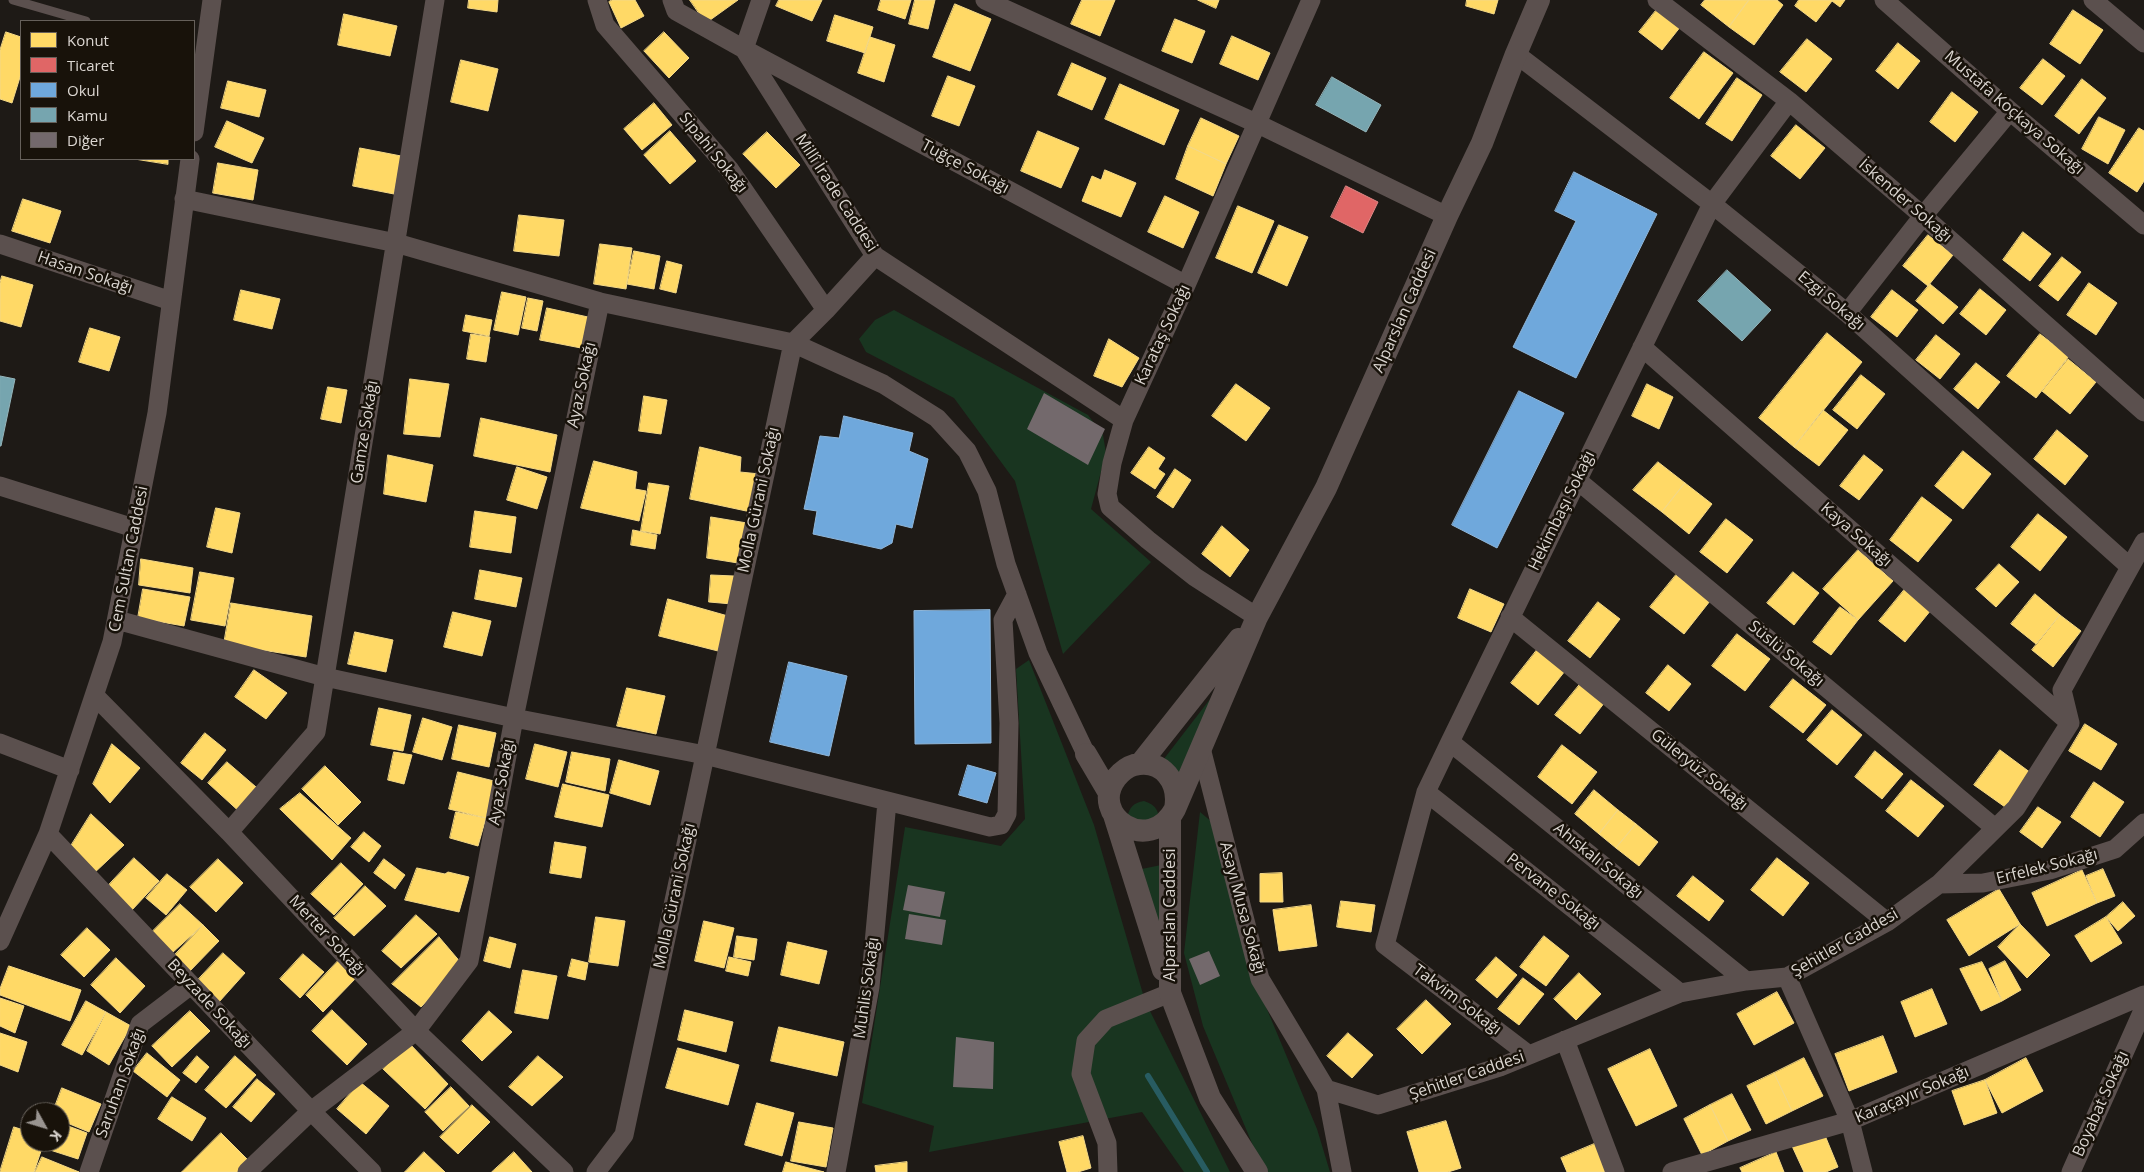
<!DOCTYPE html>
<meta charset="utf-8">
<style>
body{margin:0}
#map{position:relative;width:2144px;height:1172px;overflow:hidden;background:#1e1a16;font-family:"Open Sans",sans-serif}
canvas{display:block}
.legend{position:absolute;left:20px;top:20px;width:175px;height:140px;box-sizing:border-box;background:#18120a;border:1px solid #66605a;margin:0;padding:6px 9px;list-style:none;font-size:15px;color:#dbd6d1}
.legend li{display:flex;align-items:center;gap:10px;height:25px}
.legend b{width:25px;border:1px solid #66605a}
.north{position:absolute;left:20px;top:1102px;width:50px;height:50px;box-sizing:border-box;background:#18120a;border:1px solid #66605a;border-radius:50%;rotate:129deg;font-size:14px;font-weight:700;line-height:20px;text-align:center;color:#dbd6d1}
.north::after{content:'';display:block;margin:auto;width:18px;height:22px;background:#999490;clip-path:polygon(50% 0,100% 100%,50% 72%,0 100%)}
</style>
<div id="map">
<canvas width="2144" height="1172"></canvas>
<ul class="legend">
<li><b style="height:14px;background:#ffd966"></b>Konut</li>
<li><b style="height:14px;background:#e06666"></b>Ticaret</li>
<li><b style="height:14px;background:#6fa8dc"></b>Okul</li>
<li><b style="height:14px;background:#76a5af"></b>Kamu</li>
<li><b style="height:14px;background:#73696c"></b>Diğer</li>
</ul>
<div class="north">K</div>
</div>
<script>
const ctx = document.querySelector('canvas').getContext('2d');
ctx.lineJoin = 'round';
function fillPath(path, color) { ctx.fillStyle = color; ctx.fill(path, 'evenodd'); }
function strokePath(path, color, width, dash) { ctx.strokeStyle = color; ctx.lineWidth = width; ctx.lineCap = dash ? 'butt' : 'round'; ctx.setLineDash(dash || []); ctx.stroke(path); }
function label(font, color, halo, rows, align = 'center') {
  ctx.font = font + ' "Open Sans",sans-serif'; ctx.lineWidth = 5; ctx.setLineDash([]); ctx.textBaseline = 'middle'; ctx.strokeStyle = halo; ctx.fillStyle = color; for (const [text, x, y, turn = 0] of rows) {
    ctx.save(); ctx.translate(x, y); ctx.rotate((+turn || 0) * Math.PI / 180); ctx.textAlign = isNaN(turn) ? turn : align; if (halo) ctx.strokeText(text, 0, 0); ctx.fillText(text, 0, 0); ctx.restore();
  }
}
fillPath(new Path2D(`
 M894,310L1088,415L1103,435L1106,453L1091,509L1151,562L1063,654L1015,481L954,398L866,352L859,339L875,320Z
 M1244,655L1187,783L1160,764Z
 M1029,660L1094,825L1145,1001L1230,1172H1184L1142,1112L929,1152L934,1126L862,1103L905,827L1001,846L1025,819L1016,669Z
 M1144,801C1157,805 1161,813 1157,826L1127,817C1130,807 1133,803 1144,801Z
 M1200,812L1212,822L1251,971L1317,1129L1330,1172H1264L1203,1026L1184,953Z
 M1166,864L1163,966L1132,871Z`), '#193520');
const homes = new Path2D(`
 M469,0H498L497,12L468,8Z
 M612,0H635L644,16L621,28L609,2Z
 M690,0H738L706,23Z
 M779,0H822L812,21L776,6Z
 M881,0H911L905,19L878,10Z
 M915,0H935L928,29L909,24Z
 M1082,0H1115L1100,36L1071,24Z
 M1198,0H1219L1216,8Z
 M1467,0H1498L1494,14L1466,6Z
 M1705,0H1749L1729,27L1701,5Z
 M1749,0H1777L1783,5L1754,45L1729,27Z
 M1799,0H1845L1840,7L1832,1L1816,22L1795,6Z
 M955,4L991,19L970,71L933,57Z
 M1658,8L1681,26L1662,50L1639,32Z
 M2073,10L2103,30L2080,64L2050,44Z
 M344,14L397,26L390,56L338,45Z
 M835,15L873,27L865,53L827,41Z
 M1175,19L1205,31L1192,63L1162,51Z
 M6,32L21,37V74L12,103L0,99V50Z
 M664,32L689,58L669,78L644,51Z
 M1232,36L1270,53L1258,80L1220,64Z
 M870,37L895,45L884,82L858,73Z
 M1807,39L1832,59L1806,92L1780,72Z
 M1898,43L1920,61L1898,89L1876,71Z
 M1704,52L1733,73L1699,119L1670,98Z
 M2043,59L2065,76L2042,105L2020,88Z
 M461,60L498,69L488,111L451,102Z
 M1072,63L1106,78L1092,110L1058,95Z
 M948,76L975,86L959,126L932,116Z
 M1737,78L1762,95L1732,141L1706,124Z
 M2082,79L2106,98L2079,134L2055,116Z
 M228,81L266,90L259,117L221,108Z
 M1120,84L1179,110L1164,145L1105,119Z
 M1952,92L1978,112L1955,142L1930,122Z
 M654,103L672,125L642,150L624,129Z
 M2099,117L2125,130L2108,164L2082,149Z
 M1201,118L1239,136L1226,164L1188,146Z
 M227,121L264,138L252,163L215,147Z
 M1796,125L1825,148L1800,179L1771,156Z
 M2139,128L2144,131V181L2137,192L2109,173Z
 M670,131L696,161L670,184L644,155Z
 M1038,131L1079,148L1061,188L1021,171Z
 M767,132L800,165L776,188L743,154Z
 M1188,146L1226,164L1213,196L1176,179Z
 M360,148L401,156L394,194L353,186Z
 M135,159H168V164Z
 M218,163L258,170L253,200L213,193Z
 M1105,170L1136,183L1121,217L1082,201L1092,176L1101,180Z
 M1165,196L1199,212L1183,248L1148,232Z
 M23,199L61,211L50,243L12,231Z
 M1238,206L1274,221L1252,273L1216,258Z
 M519,215L564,220L559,256L514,251Z
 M1279,225L1308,237L1287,286L1258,273Z
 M2023,232L2051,254L2030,281L2003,260Z
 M1928,235L1953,255L1928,286L1903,266Z
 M600,244L632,248L626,289L594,284Z
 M634,251L660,256L654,289L627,284Z
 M2062,257L2081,272L2058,301L2039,286Z
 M667,261L682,265L676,293L660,289Z
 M2,276L33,285L21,327L0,321V283Z
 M2089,283L2117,303L2096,335L2067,315Z
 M1930,284L1958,307L1943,324L1916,301Z
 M1980,289L2006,310L1986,335L1960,314Z
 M241,290L280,299L272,329L234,320Z
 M1892,290L1918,310L1897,337L1871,317Z
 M502,292L526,297L518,335L494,330Z
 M528,298L543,301L537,331L522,328Z
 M547,308L588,317L581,348L540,340Z
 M466,315L492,320L489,336L463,331Z
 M90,328L120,337L109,371L79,362Z
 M1827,333L1862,362L1794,447L1759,418Z
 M471,334L490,337L486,362L467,359Z
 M2040,334L2069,356L2036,398L2007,376Z
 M1936,335L1960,354L1940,379L1916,360Z
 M1109,339L1139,358L1122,387L1094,376Z
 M2068,359L2096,382L2070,414L2042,391Z
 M1976,363L2000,382L1978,409L1954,389Z
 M1861,375L1885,394L1857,429L1833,410Z
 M410,379L449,384L440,437L404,434Z
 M1236,384L1270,408L1246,441L1212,416Z
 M1647,384L1673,397L1659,429L1632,416Z
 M328,387L347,390L341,423L321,419Z
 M644,396L667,400L661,434L639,431Z
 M1823,410L1848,430L1819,466L1794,447Z
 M481,418L557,435L550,472L474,456Z
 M2057,430L2088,456L2065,485L2034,459Z
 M700,447L741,457L740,472L760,474L751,512L690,499Z
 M1149,447L1165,458L1158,469L1165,474L1155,489L1131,473Z
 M1963,451L1991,474L1963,509L1935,486Z
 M388,455L433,465L426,502L384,494Z
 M1864,455L1883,470L1859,500L1840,486Z
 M594,461L637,472L635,489L646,491L639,521L581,508Z
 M1658,462L1685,483L1662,512L1633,490Z
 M517,467L547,477L537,509L507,500Z
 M1175,469L1191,480L1173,508L1157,497Z
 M649,483L669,486L660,534L641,531Z
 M1685,483L1712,504L1689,534L1662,512Z
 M1922,497L1952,520L1918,562L1890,540Z
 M216,508L240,513L232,553L207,547Z
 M475,511L516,517L511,553L470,547Z
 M2038,514L2067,537L2040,571L2011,547Z
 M711,517L747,523L738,563L707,558Z
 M1726,519L1753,540L1727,573L1700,552Z
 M1222,526L1249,550L1230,577L1202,554Z
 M633,530L657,535L655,549L631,545Z
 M1858,550L1893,581L1858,620L1823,589Z
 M141,559L193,568L190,593L139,585Z
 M1999,564L2019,582L1996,607L1976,589Z
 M480,570L522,578L516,607L475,599Z
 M200,572L234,578L225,626L191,620Z
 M1793,572L1819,593L1794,625L1767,603Z
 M711,575L734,576L732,604L709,602Z
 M1676,575L1710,601L1684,634L1650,607Z
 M143,589L190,597L184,626L138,618Z
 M1470,589L1504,604L1491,632L1458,618Z
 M1905,589L1931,610L1905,642L1879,621Z
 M2035,594L2060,615L2036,644L2011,624Z
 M668,599L728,616L718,651L659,636Z
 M1598,602L1620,619L1590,658L1568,641Z
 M231,603L312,616L306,657L224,644Z
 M1840,607L1858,620L1831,655L1813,642Z
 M453,612L491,621L482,656L444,647Z
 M2060,615L2081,631L2053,667L2032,650Z
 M355,632L393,640L386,672L348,664Z
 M1737,634L1770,659L1745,691L1712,666Z
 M1537,650L1565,671L1538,705L1511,683Z
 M1668,665L1691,684L1669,711L1646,693Z
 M254,670L287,693L266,719L235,697Z
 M1793,679L1826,705L1803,733L1770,707Z
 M1581,683L1605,702L1580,734L1555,715Z
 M627,688L665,696L656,734L617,726Z
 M379,708L411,715L403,751L371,745Z
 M1832,710L1862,735L1837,765L1807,740Z
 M423,718L452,727L442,760L413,752Z
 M2085,724L2117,744L2101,770L2069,751Z
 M459,725L496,733L489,767L452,759Z
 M205,733L226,750L202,780L181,763Z
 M112,744L140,768L110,803L93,784Z
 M535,744L567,752L558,787L526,779Z
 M1562,745L1597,772L1572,804L1538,777Z
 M2000,750L2031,773L2005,807L1974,785Z
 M1875,751L1903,774L1882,799L1855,777Z
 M394,752L412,755L404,784L388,780Z
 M572,752L610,759L605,791L566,782Z
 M619,760L659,771L650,805L610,793Z
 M227,762L263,793L243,815L208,783Z
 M325,766L361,802L338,825L302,789Z
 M458,772L494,781L486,818L449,809Z
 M1911,780L1944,806L1918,837L1886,811Z
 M2094,782L2124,802L2100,837L2071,817Z
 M563,784L609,795L602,827L555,817Z
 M1594,790L1618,810L1599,834L1575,814Z
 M300,793L351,838L332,860L280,809Z
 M2038,807L2061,822L2042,848L2020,832Z
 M1618,810L1636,824L1616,848L1599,834Z
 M456,812L486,818L478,846L450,838Z
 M91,814L124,845L92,875L69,849Z
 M1636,824L1658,842L1639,866L1616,848Z
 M364,832L381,846L369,862L351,847Z
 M555,842L586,847L581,878L550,873Z
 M134,858L159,881L132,910L107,887Z
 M1777,858L1809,883L1783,916L1751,890Z
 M218,859L243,883L216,912L190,887Z
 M384,859L405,875L395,889L374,873Z
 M341,863L363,884L334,915L311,894Z
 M417,868L445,874L448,872L469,877L459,912L405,900Z
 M2103,869L2115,896L2097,903L2086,876Z
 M2082,870L2097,903L2047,926L2032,893Z
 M1282,873L1283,902H1260V874Z
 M167,874L187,890L166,915L146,898Z
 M1693,876L1724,901L1709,921L1677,896Z
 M365,886L386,906L354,936L334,918Z
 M1999,889L2020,924L1969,956L1947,920Z
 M1341,901L1375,905L1371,932L1337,927Z
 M2123,902L2135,916L2118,931L2106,917Z
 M180,904L203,925L172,953L151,933Z
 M1311,905L1317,946L1279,951L1273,910Z
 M416,915L437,934L401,968L382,951Z
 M596,917L625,921L618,966L589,962Z
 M2106,917L2122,943L2091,962L2075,936Z
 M704,921L734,928L724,968L695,961Z
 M2020,924L2050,955L2027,978L1998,947Z
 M203,925L219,941L188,973L172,958Z
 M87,928L110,950L84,977L61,955Z
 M737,936L757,939L754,960L734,957Z
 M1544,936L1569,956L1546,986L1520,967Z
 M439,937L462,964L421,1007L392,984Z
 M490,937L516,944L510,968L484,961Z
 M788,942L827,951L819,984L781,975Z
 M223,953L245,973L219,1002L196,982Z
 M303,954L324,972L300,998L280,979Z
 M729,957L751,962L748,976L726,971Z
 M1496,957L1517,975L1497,998L1476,980Z
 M116,958L145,986L120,1013L91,985Z
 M572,959L588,963L585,980L568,976Z
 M338,961L356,978L323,1012L306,995Z
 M2005,961L2021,990L2002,1001L1989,969Z
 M1982,962L2002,1001L1981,1011L1960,969Z
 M9,966L81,990L70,1021L0,995V989Z
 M523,970L557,976L548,1019L515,1013Z
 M1579,973L1601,994L1576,1020L1554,999Z
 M1523,978L1544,994L1519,1025L1498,1009Z
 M1932,989L1947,1024L1915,1037L1901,1002Z
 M1777,992L1794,1023L1754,1045L1737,1014Z
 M0,998L24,1006L15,1033L0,1026Z
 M1426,1000L1451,1024L1422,1054L1397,1029Z
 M86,1001L106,1012L82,1055L62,1045Z
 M332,1010L367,1044L347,1065L312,1031Z
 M685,1010L733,1022L726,1052L678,1040Z
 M190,1011L210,1031L172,1067L152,1046Z
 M489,1011L512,1032L482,1061L462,1041Z
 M106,1012L131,1026L109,1065L87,1051Z
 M779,1027L844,1042L837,1076L771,1061Z
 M0,1033L27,1042L18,1072L0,1065Z
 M1348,1033L1373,1055L1352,1078L1327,1056Z
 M1883,1036L1897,1072L1849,1091L1835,1054Z
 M409,1043L448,1084L425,1109L383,1069Z
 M678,1048L739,1065L728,1105L666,1088Z
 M1650,1049L1677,1106L1636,1126L1608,1069Z
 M147,1053L180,1080L167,1097L133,1071Z
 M197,1056L209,1067L196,1083L183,1073Z
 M235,1056L256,1075L226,1108L205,1090Z
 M538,1056L563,1077L532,1106L509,1087Z
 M1804,1058L1823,1096L1792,1111L1774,1073Z
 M2026,1058L2043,1091L2002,1113L1985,1080Z
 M1774,1073L1792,1111L1766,1124L1747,1086Z
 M257,1079L275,1094L251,1122L233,1107Z
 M1985,1080L1997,1113L1964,1125L1952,1091Z
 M360,1082L389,1106L366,1134L337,1109Z
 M451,1087L469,1106L443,1131L425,1112Z
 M62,1088L101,1104L89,1132L60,1120V1112H53Z
 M1732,1094L1751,1130L1728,1141L1710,1105Z
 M172,1097L206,1118L192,1141L158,1119Z
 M757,1103L794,1113L782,1156L745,1145Z
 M472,1105L490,1122L458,1154L440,1137Z
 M1710,1105L1728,1141L1702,1155L1684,1119Z
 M1446,1121L1461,1168L1448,1172H1419L1407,1132Z
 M799,1122L833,1128L826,1167L791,1161Z
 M60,1123L87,1133L78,1159L47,1149L49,1142H60Z
 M14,1127L30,1132V1142H44L34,1172H0Z
 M221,1133L249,1161L238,1172H182Z
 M1824,1133L1838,1167L1826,1172H1804L1792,1146Z
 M1083,1136L1091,1168L1078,1172H1067L1059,1142Z
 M1599,1142L1611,1172H1567L1561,1158Z
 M424,1152L445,1172H405Z
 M514,1152L532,1172H492Z
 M1776,1152L1784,1172H1742L1740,1168Z
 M42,1157L79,1172H35Z
 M786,1162L824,1172H783Z
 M907,1162V1172H876L875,1166Z`);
fillPath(homes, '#ffd966');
strokePath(homes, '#f4d886', 1);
const shops = new Path2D(`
 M1346,186L1378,202L1363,233L1331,217Z`);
fillPath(shops, '#e06666');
strokePath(shops, '#de8886', 1);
const schools = new Path2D(`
 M1574,172L1657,214L1576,378L1513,347L1576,221L1555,211Z
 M1519,391L1564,413L1497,548L1452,525Z
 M844,416L913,433L909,451L928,459L912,528L896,524L892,543L881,549L813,534L817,511L804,509L820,436L839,438Z
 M990,610L991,743L915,744L914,611Z
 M789,662L847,676L829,756L770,742Z
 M968,765L996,773L987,803L959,795Z`);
fillPath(schools, '#6fa8dc');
strokePath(schools, '#8fb6d9', 1);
const public = new Path2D(`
 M1332,77L1381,105L1366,132L1316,105Z
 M1727,270L1771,310L1742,341L1698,301Z
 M0,376L15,379L1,446H0Z`);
fillPath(public, '#76a5af');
strokePath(public, '#94b4b9', 1);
strokePath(new Path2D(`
 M1148,1076L1207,1172`), '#285c62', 6);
fillPath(new Path2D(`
 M1044,393L1105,429L1088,465L1027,429Z
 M908,885L945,892L940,917L903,910Z
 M909,914L946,920L942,945L905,939Z
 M1209,951L1220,976L1200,985L1189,959Z
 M956,1037L994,1042L993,1089L953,1087Z`), '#73696c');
strokePath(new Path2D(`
 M13,0L86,21`), '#5b504e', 9);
strokePath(new Path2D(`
 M597,0L605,25L730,170L826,310
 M672,0L676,11L744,49L1186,285
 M761,0L744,49L875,256L1124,420
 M985,0L1258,124L1447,216
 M1657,0L1789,101L1923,216L2144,412
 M1884,0L2010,111L2144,225
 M2093,0L2144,43
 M1516,54L1712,204L1847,313L2130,567
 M194,132L212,0
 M184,199L396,243L600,302L793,343L883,384L937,418L967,451L987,491L1006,564L1038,653L1086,754
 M0,244L171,301
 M1847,313L1923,216L2010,111
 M793,343L826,310L875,256
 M1642,347L2070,723
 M1577,480L1995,828
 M0,486L134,528
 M1257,617L1195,577L1148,540L1110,507L1107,494L1112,463L1124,420L1186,285L1311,0
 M1510,617L1887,922
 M117,620L325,677L514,718L705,755L990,827L1001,825L1007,814L1009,723L1003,620L1017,594
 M95,696L229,832L416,1031L564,1172
 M1450,742L1746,981
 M0,743L70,770
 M1201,748L1260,979L1326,1089L1342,1172
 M1426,792L1680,993
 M229,832L316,732L435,0
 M48,834L311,1111L372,1172
 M1939,884L1983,883L2050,870L2115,849L2144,823
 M0,941L48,834L112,642L157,413L190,159
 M1787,977L1850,1121L1863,1172
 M1565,1040L1615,1172
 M1529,1055L1385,945L1426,792L1450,742L1712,204L1789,101
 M1326,1089L1378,1105L1500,1067L1680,993L1746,981L1787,977L1887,922L1939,884L2016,808L2070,723L2062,690L2144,542
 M89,1172L140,1024L191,985
 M247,1172L311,1111L416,1031L469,961L514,718L600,302
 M596,1172L624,1135L793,343
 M836,1172L870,987L887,802
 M1108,1172L1107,1143L1081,1074L1086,1041L1106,1019L1170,993
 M1672,1172L1850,1121L2144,995
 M2071,1172L2144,1008`), '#5b504e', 19);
strokePath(new Path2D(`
 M1086,754L1109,793
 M1140,764L1239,639
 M1175,809C1180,783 1163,758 1134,765C1127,767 1121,772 1116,778C1088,815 1149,857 1175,809L1257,617L1326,488L1447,216L1482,143L1516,54L1539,0
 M1114,815L1163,970
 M1170,818V993L1210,1098L1257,1172`), '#5b504e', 22);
label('16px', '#dbd6d1', '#18120a', [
 ["Mustafa Koçkaya Sokağı",2014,113,41],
 ["Sipahi Sokağı",713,153,51],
 ["Tuğçe Sokağı",965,167,28],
 ["Millî İrade Caddesi",836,193,57],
 ["İskender Sokağı",1905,201,41],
 ["Hasan Sokağı",85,273,19],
 ["Ezgi Sokağı",1831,301,40],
 ["Alparslan Caddesi",1405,311,-66],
 ["Karataş Sokağı",1163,335,-65],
 ["Ayaz Sokağı",582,385,-78],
 ["Gamze Sokağı",365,432,-81],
 ["Molla Gürani Sokağı",759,500,-78],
 ["Hekimbaşı Sokağı",1562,511,-64],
 ["Kaya Sokağı",1856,535,41],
 ["Cem Sultan Caddesi",129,559,-79],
 ["Süslü Sokağı",1786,654,40],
 ["Güleryüz Sokağı",1699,770,39],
 ["Ayaz Sokağı",502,782,-80],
 ["Ahıskalı Sokağı",1598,861,39],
 ["Erfelek Sokağı",2047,867,-14],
 ["Pervane Sokağı",1553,892,38],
 ["Molla Gürani Sokağı",675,896,-78],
 ["Asayı Musa Sokağı",1242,908,75],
 ["Alparslan Caddesi",1170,915,-90],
 ["Merter Sokağı",327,936,47],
 ["Şehitler Caddesi",1845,943,-30],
 ["Muhlis Sokağı",867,988,-82],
 ["Takvim Sokağı",1457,1000,37],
 ["Beyzade Sokağı",209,1004,47],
 ["Şehitler Caddesi",1467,1076,-19],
 ["Saruhan Sokağı",121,1083,-70],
 ["Karaçayır Sokağı",1912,1095,-23],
 ["Boyabat Sokağı",2101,1104,-66]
]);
</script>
